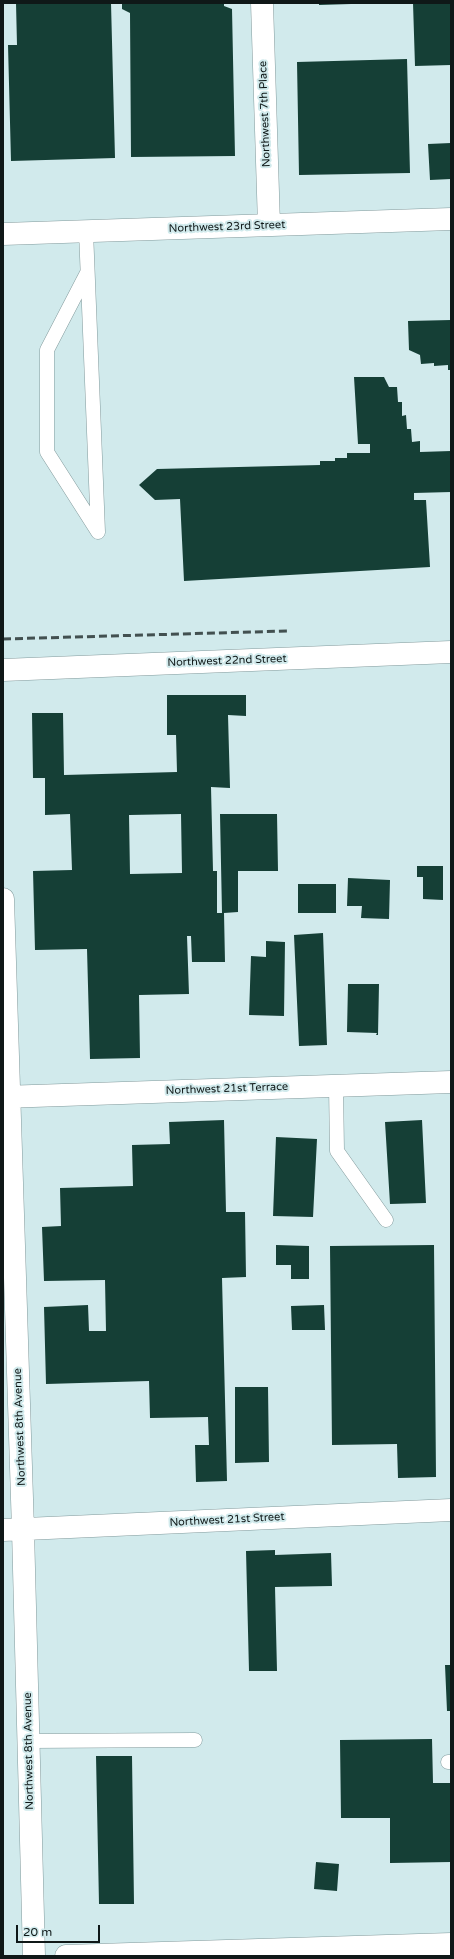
<!DOCTYPE html>
<style>
body{margin:0}
#map{position:relative;width:454px;height:1959px;overflow:hidden;background:#d1eaec;font-family:"Varela Round",sans-serif}
canvas{display:block}
.frame{position:absolute;inset:0;border:4px solid #0f1818;pointer-events:none}
.scale{position:absolute;left:16px;top:1925px;width:84px;height:18px;box-sizing:border-box;border:2px solid #0f1818;border-top:0;padding-left:5px;font-size:12px;line-height:14px;white-space:nowrap;color:#0f1818;-webkit-text-stroke:3px #d1eaec;paint-order:stroke}
</style>
<div id="map">
<canvas width="454" height="1959"></canvas>
<div class="frame"></div>
<div class="scale">20 m</div>
</div>
<script>
const ctx = document.querySelector('canvas').getContext('2d');
ctx.lineJoin = 'round';
function fillPath(path, color) { ctx.fillStyle = color; ctx.fill(path, 'evenodd'); }
function strokePath(path, color, width, dash) { ctx.strokeStyle = color; ctx.lineWidth = width; ctx.lineCap = dash ? 'butt' : 'round'; ctx.setLineDash(dash || []); ctx.stroke(path); }
function label(font, color, halo, rows, align = 'center') {
  ctx.font = font + ' "Varela Round",sans-serif'; ctx.lineWidth = 4; ctx.setLineDash([]); ctx.textBaseline = 'middle'; ctx.strokeStyle = halo; ctx.fillStyle = color; for (const [text, x, y, turn = 0] of rows) {
    ctx.save(); ctx.translate(x, y); ctx.rotate((+turn || 0) * Math.PI / 180); ctx.textAlign = isNaN(turn) ? turn : align; if (halo) ctx.strokeText(text, 0, 0); ctx.fillText(text, 0, 0); ctx.restore();
  }
}
fillPath(new Path2D(`
 M16,3H111L115,158L11,161L8,45H17Z
 M122,3H224V6L232,9L235,156L131,157L130,13L122,9Z
 M319,3H351V4L319,5Z
 M413,3H451V65L415,66Z
 M407,59L410,173L299,175L297,62Z
 M451,143V179L430,180L428,144Z
 M451,320V370H448V365L434,366V363L421,364L420,355L409,350L408,321Z
 M354,377H384L389,387H397L398,402H402V416L406,415L407,429H411L412,442L420,441V452L451,451V492L414,493V500H426L430,567L184,581L180,499L155,500L139,485L157,469L320,465V461H335V458H347V453H370V444H358Z
 M167,695H246V716L228,715L230,788L211,787L213,871H217V913H222L220,814H277L278,871H238V912L224,913L225,962H192L191,936H187L189,994L139,995L140,1058L90,1059L87,949L35,950L33,871L72,870L70,814L45,815V778H33L32,713H63L64,775L177,772L176,735H167ZM181,814L182,873L130,874L129,815Z
 M417,866H443V900L423,899V877H417Z
 M348,878L390,880L389,919L361,918L362,906H347Z
 M298,884H336V913H298Z
 M323,933L327,1045L299,1046L294,935Z
 M266,941L285,942L284,1016L249,1015L251,956L266,957Z
 M348,984H379L378,1035H376L377,1033L347,1032Z
 M224,1120L226,1212H245L246,1277L222,1278L227,1481L196,1482L195,1445H209L208,1417L150,1418L149,1381L46,1384L44,1307L88,1305L89,1331H106L105,1280L44,1281L42,1227L61,1226L60,1188L133,1186L132,1145L170,1144L169,1122Z
 M422,1120L426,1203L390,1204L385,1122Z
 M276,1137L317,1139L313,1217L273,1216Z
 M276,1245L309,1246V1279H291V1265H276Z
 M434,1245L436,1477L398,1478L397,1444L332,1445L330,1246Z
 M324,1305L325,1330H292L291,1306Z
 M235,1387H268L269,1462L235,1463Z
 M275,1550V1555L331,1553L332,1586L275,1587L277,1671H249L246,1551Z
 M445,1665H451V1711H447Z
 M432,1739L433,1783H451V1862L390,1863V1818H341L340,1740Z
 M96,1756H132L134,1904H99Z
 M316,1862L339,1864L337,1891L314,1889Z`), '#153f36');
const service = new Path2D(`
 M86,231L98,532
 M87,273L47,350V452L98,532
 M336,1086L337,1151L386,1220
 M28,1741L195,1740
 M448,1762H451`);
const minor = new Path2D(`
 M262,3L269,225
 M3,234L451,219
 M3,670L451,652
 M3,899L23,1530L34,1956
 M3,1097L451,1082
 M3,1530L451,1510`);
const secondary = new Path2D(`
 M66,1956L451,1944`);
strokePath(service, '#829a9c', 15);
strokePath(minor, '#829a9c', 23);
strokePath(secondary, '#829a9c', 23);
strokePath(service, '#fff', 14);
strokePath(minor, '#fff', 22);
strokePath(secondary, '#fff', 22);
strokePath(new Path2D(`
 M3,639L287,631`), '#425050', 3, [8, 4]);
label('11px', '#0f1818', '#d1eaec', [
 ["Northwest 7th Place",265,114,-92],
 ["Northwest 23rd Street",227,227,-2],
 ["Northwest 22nd Street",227,661,-2],
 ["Northwest 21st Terrace",227,1089,-2],
 ["Northwest 8th Avenue",20,1427,-92],
 ["Northwest 21st Street",227,1520,-3],
 ["Northwest 8th Avenue",29,1751,-91]
]);
</script>
